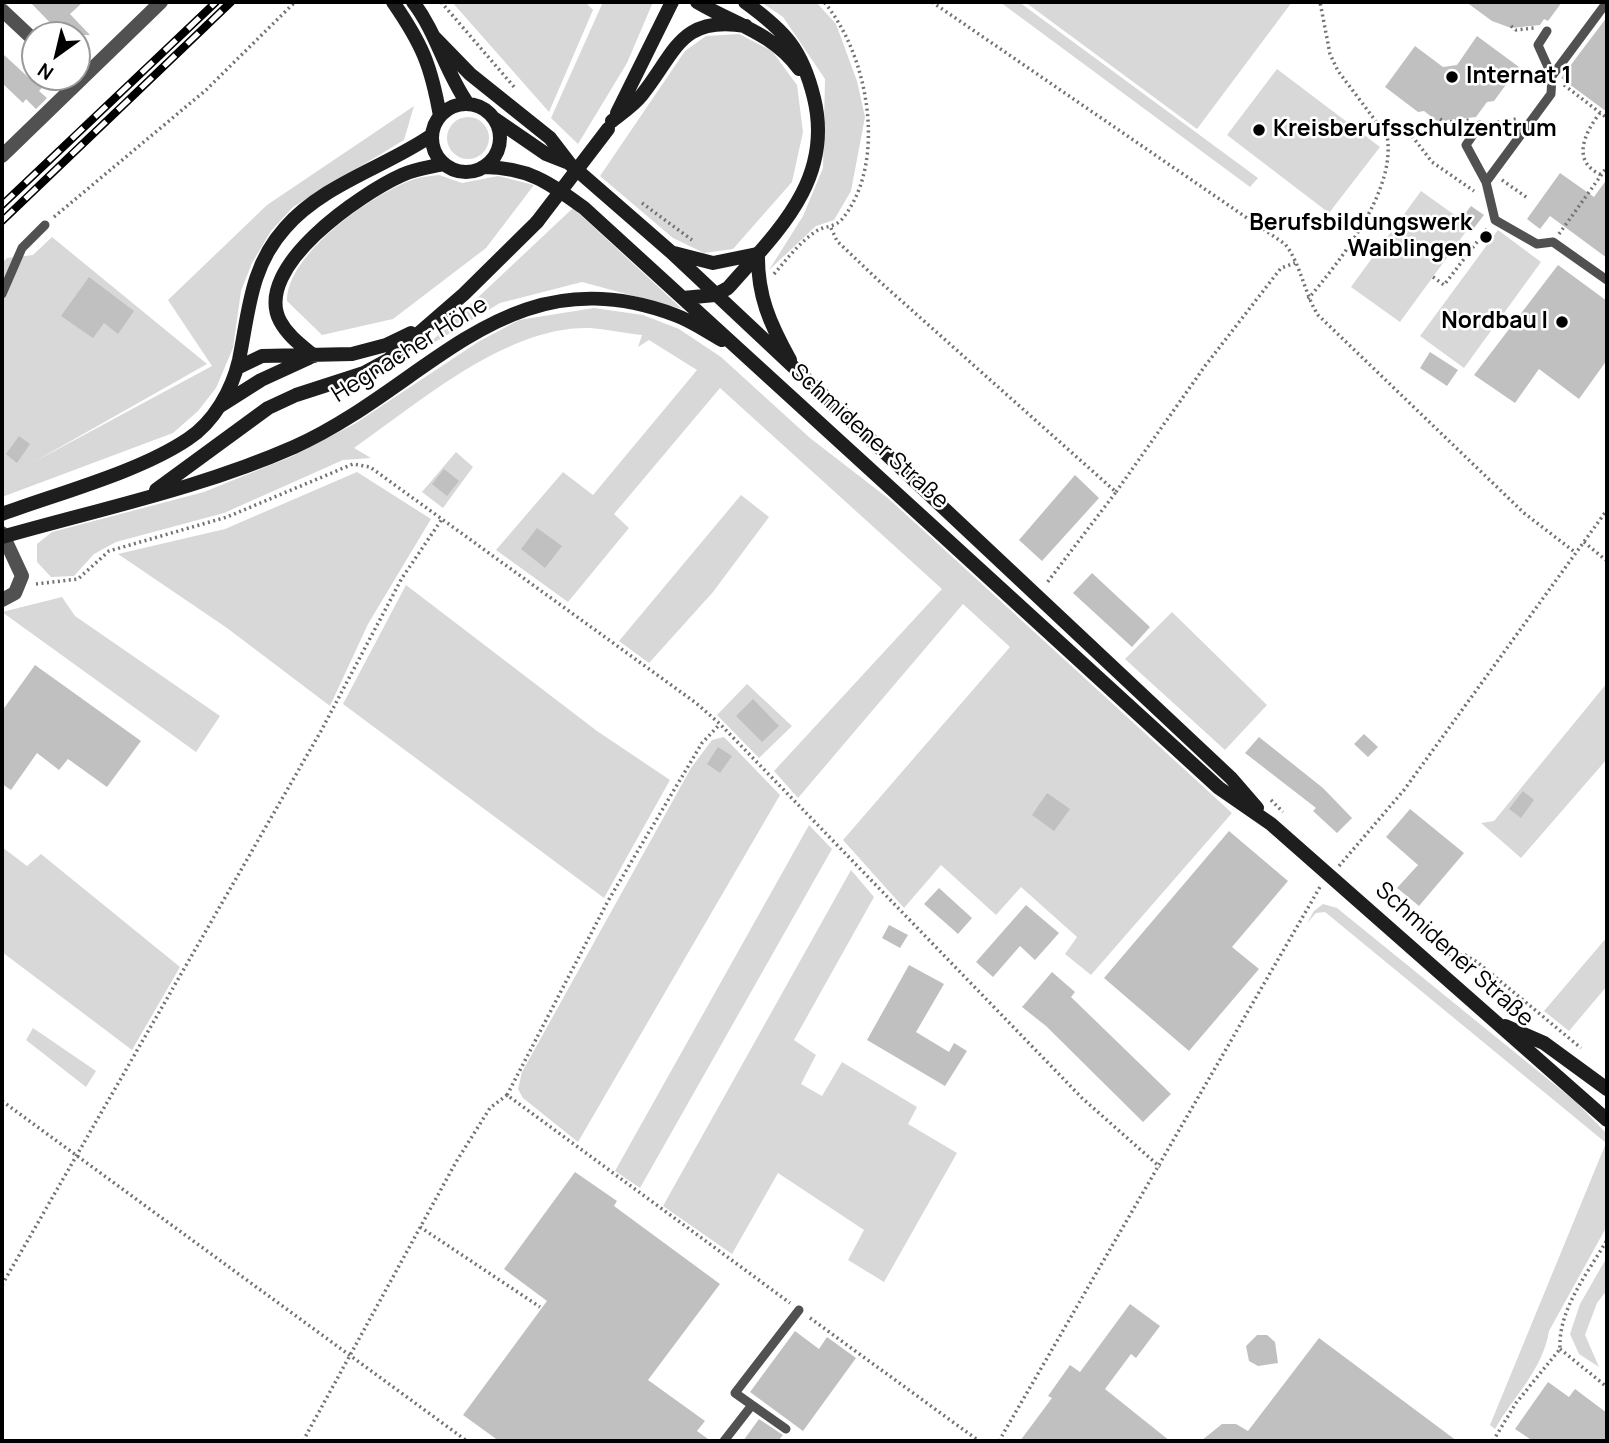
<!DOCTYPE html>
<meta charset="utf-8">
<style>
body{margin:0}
#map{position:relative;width:1609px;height:1443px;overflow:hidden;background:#fff;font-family:Manrope,sans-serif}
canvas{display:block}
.frame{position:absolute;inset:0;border:4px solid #000;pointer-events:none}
.north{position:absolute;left:21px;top:21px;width:70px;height:70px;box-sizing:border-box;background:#fff;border:2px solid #999;border-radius:50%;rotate:214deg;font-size:19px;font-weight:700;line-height:28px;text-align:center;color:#000}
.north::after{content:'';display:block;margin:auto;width:24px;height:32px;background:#000;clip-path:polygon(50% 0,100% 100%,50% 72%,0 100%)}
</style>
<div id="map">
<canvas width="1609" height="1443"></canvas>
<div class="frame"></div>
<div class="north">N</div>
</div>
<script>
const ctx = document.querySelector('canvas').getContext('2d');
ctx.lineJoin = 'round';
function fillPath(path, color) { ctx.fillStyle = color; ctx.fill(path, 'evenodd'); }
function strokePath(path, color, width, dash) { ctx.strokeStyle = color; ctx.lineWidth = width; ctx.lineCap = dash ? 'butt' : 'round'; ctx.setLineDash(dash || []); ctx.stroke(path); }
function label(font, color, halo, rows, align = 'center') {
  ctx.font = font + ' Manrope,sans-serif'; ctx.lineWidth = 5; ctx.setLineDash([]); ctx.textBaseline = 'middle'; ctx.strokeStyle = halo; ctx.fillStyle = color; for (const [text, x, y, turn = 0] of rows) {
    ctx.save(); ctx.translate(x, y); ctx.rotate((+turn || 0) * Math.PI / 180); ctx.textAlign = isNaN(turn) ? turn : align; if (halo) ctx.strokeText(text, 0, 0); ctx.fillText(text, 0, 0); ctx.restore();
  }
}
fillPath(new Path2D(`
 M452,2H585L593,10L549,112Z
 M603,2H653L627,63L578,144L551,118Z
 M761,2H816L836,24L857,81L865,117L851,191L834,220L816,226L769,270L803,216L823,168L825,79L783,17Z
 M1000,2H1019L1258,178L1250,187Z
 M1025,2H1292L1197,129Z
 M739,34L772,51L797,85L803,132L792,182L733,249L704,253L673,238L600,176L685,51L706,36Z
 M1277,69L1380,147L1329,213L1227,135Z
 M414,106L404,140L293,207L271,231L252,263L241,291L233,348L216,388L198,411L173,433L2,497V263L7,258L33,255L52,237L207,364L32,463L212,366L168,300L267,205Z
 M447 138a21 21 0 1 1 42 0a21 21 0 1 1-42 0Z
 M439,175L462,183L498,176L534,185L486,248L393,319L322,335L287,301C287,254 371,195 412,180C420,177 430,176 439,175Z
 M1421,191L1470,226L1400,322L1351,287Z
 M573,208L682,309L582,282L500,303L422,350Z
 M1498,230L1541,262L1464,368L1420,336Z
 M594,308L643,315L679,329L721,357L810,438L889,499L1232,813L1091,975L1065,954L1077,937L1021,887L996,915L941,865L904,908L843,840L1010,647L963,604L798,798L774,771L942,589L720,388L614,514L629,528L568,602L496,550L563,472L593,495L697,370L649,340L638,347L642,335C624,333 606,329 589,328C506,326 419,403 354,448L371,458L343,460L224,513L116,542L94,554L74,576L51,577L37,562V544L52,532L204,492L293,456L356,423L478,342L519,320Z
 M456,452L473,467L443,508L422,492Z
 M357,472L431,519L368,624L330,706L227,628L118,554L225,529Z
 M741,495L769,517L713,592L649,663L619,641Z
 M406,585L597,731L670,780L604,898L343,704Z
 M62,597L75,616L220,716L196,752L2,612Z
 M1172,612L1267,705L1225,750L1125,659Z
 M1607,683V759L1521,858L1481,823L1494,821Z
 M747,684L792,726L759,758L717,715Z
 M724,737L780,795L578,1142L523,1098L518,1089L522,1072L691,768L712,740Z
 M809,825L832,849L640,1188L615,1171Z
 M2,847L27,866L41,854L180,967L132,1050L2,952Z
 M851,870L874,897L794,1040L816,1055L801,1084L822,1096L842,1062L917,1107L908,1124L957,1153L884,1282L848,1260L864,1230L778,1173L732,1254L663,1206Z
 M1323,904L1337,908L1576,1102L1607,1134V1226L1549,1331C1543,1369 1514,1396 1495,1429L1490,1425L1606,1143L1325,912L1316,913L1307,923L1314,911Z
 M1607,937V986L1569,1031L1544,1011Z
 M33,1028L96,1071L86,1087L26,1040Z
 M1607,1257V1290L1597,1303L1585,1335L1599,1367L1579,1354L1570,1334L1580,1304Z`), '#d8d8d8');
fillPath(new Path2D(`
 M30,2H83L70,14L90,35H62Z
 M1466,2H1562L1548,21L1544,19L1540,25L1511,28L1492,21Z
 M1607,17V112L1561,78Z
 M1477,36L1519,67L1494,101L1487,102L1476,117L1437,121L1424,111L1418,112L1385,87L1415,46L1443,67L1457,65Z
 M2,53L28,77H52L39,91L47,98L36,109L26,99L23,103L2,83Z
 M1560,173L1594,197L1607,179V258L1550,216L1540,229L1527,219Z
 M1471,206L1484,215L1474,228L1461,219Z
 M1558,265L1607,301V360L1579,399L1539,369L1515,403L1474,375Z
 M89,277L134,311L118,334L104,323L93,338L61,316Z
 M1430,352L1458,370L1447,386L1420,368Z
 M19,436L30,444L17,463L6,454Z
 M444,469L459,481L447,496L432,484Z
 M1075,475L1099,498L1042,561L1019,540Z
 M537,528L562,546L545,568L521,549Z
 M1092,573L1150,627L1132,647L1073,593Z
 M35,665L141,741L107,787L68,759L59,770L37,753L11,790L2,784V711Z
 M753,699L779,726L762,742L736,716Z
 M1364,734L1378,747L1368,757L1354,744Z
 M1259,737L1323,788L1352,818L1337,833L1313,811L1316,808L1245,753Z
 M718,747L732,756L720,773L707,764Z
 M1523,791L1534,800L1521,818L1509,809Z
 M1047,793L1070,809L1054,831L1032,815Z
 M1410,809L1464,853L1419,906L1397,888L1418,865L1386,837Z
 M1229,831L1288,881L1232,947L1259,969L1189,1051L1104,978Z
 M939,888L972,918L958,934L924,904Z
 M1026,905L1059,933L1035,960L1020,946L993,977L976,962Z
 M889,925L908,935L900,948L882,938Z
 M909,965L944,984L916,1032L949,1052L954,1043L967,1051L945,1086L867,1040Z
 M1052,972L1075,992L1071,997L1171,1094L1143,1122L1046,1026L1022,1007Z
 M575,1172L617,1201L614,1206L720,1284L648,1380L705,1421L697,1431L711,1441H499L463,1415L547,1301L504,1269Z
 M1130,1304L1160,1326L1136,1358L1131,1354L1105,1389L1170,1441H1020L1052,1398L1048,1396L1070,1365L1080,1372Z
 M795,1331L819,1349L827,1337L856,1358L803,1431L750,1392Z
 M1257,1335H1267L1275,1342L1278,1363L1258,1366L1249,1361L1246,1346Z
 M1319,1338L1457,1441H1201L1222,1424H1236L1248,1431Z
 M1548,1382L1569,1397L1575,1389L1607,1413V1441H1533L1515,1429Z
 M759,1419L783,1435L778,1441H743Z`), '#c0c0c0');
strokePath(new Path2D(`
 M441,2L515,88
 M932,2L1285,244C1301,264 1304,293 1318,315L1524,513L1576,553
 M1511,26L1516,30L1534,28
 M1564,85L1607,118
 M1600,113C1585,132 1570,162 1602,175
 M1440,119L1445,122L1469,120
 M1492,123L1516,119
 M1441,125L1456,137
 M1387,136L1430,131L1445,122
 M1412,136L1432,162L1474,191
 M1502,180L1529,199
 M642,203L692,240
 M54,217L206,90L295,2
 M831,228L837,241L878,280L1116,492L1046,584
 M1559,234L1607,167
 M774,274C787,259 799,243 815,232C824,225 834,229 843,218C888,161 868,54 824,2
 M1433,277L1444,285L1487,229
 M1308,299C1340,261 1397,190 1387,136L1338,71L1330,54L1320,2
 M1116,492L1205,366L1281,268L1295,263
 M1584,542L1607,561
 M36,584L78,579L109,551L227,517L353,464L370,467L696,703L720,724L1082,1098L1160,1167
 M1271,800L1283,812
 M1339,866L1404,790L1607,510
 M1443,954L1465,955L1477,962L1581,1048
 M507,1095L608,901L702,743L720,724
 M2,1101L467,1441
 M420,1227L540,1307
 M2,1285L321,731L402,578L442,519
 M810,1318L979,1441
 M1560,1349L1607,1387
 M303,1441L456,1162L490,1108L507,1095L790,1303
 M999,1441L1320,887
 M1493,1441L1516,1403L1560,1349C1558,1309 1588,1273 1607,1240`), '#737373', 3.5, [2, 3.5]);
strokePath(new Path2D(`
 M1607,2L1552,76L1551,94L1486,182L1495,220L1537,244L1553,242L1607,280
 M1547,31L1538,45L1552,76
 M1480,125L1466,145L1486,182
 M2,294L22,248L45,225
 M786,1429L735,1393L799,1310
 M724,1441L752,1405`), '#515151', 9);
strokePath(new Path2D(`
 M2,10L35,41
 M2,156L161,2
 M2,533L22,576L15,593L2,600`), '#515151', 14);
strokePath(new Path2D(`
 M393,2C422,44 431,65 440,116
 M413,2C437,33 445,72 468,104
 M697,2C734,24 773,33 799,69
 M434,37L470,74L550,138L570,164L671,252L1231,778L1257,808
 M432 138a34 34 0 1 1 68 0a34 34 0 1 1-68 0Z
 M617,113L672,2
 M495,119L546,154L569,163
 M612,121C622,113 634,105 641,96C676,53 679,15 746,26
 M484,167C530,168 548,182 584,208L1219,788L1271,824L1607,1120
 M674,253L713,263L757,254
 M758,253C757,295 770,324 790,360
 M683,298L715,295L728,288C777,232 834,180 814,98C802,49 785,31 745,2
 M314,356C301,345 288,336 280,321C252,267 362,193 402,175C415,169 431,167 444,164
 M237,368L262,356L352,354L386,345L411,333
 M220,406L261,380L309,358
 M156,490L268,408L296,395L364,373L388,360L464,294L537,222
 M2,514C59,493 139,472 188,439C214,422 232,390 239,360C249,311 250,267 285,228C323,184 386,167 432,135
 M2,537C100,509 201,488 294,447C430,386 507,252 675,315C692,321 707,332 722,340
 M1505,1026L1544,1043L1607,1089`), '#1e1e1e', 14);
const rail = new Path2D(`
 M2,205L216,2
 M2,221L231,2`);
strokePath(rail, '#000', 8);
strokePath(rail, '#fff', 5, [16]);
strokePath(new Path2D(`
 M537,222L608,129`), '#1e1e1e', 14);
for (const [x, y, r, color] of [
 [1452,77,7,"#000"],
 [1259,130,7,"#000"],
 [1486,237,7,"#000"],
 [1562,322,7,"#000"]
]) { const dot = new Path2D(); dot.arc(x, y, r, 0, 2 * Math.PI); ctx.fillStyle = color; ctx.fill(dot); strokePath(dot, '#fff', 2.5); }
label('bold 23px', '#000', '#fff', [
 ["Internat 1",1466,77],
 ["Kreisberufsschulzentrum",1273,130],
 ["Berufsbildungswerk",1472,224,"right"],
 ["Waiblingen",1472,250,"right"],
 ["Nordbau I",1548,322,"right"]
], 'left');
label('23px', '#000', '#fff', [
 ["Hegnacher Höhe",410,350,-32],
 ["Schmidener Straße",869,437,42],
 ["Schmidener Straße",1454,955,42]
]);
</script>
